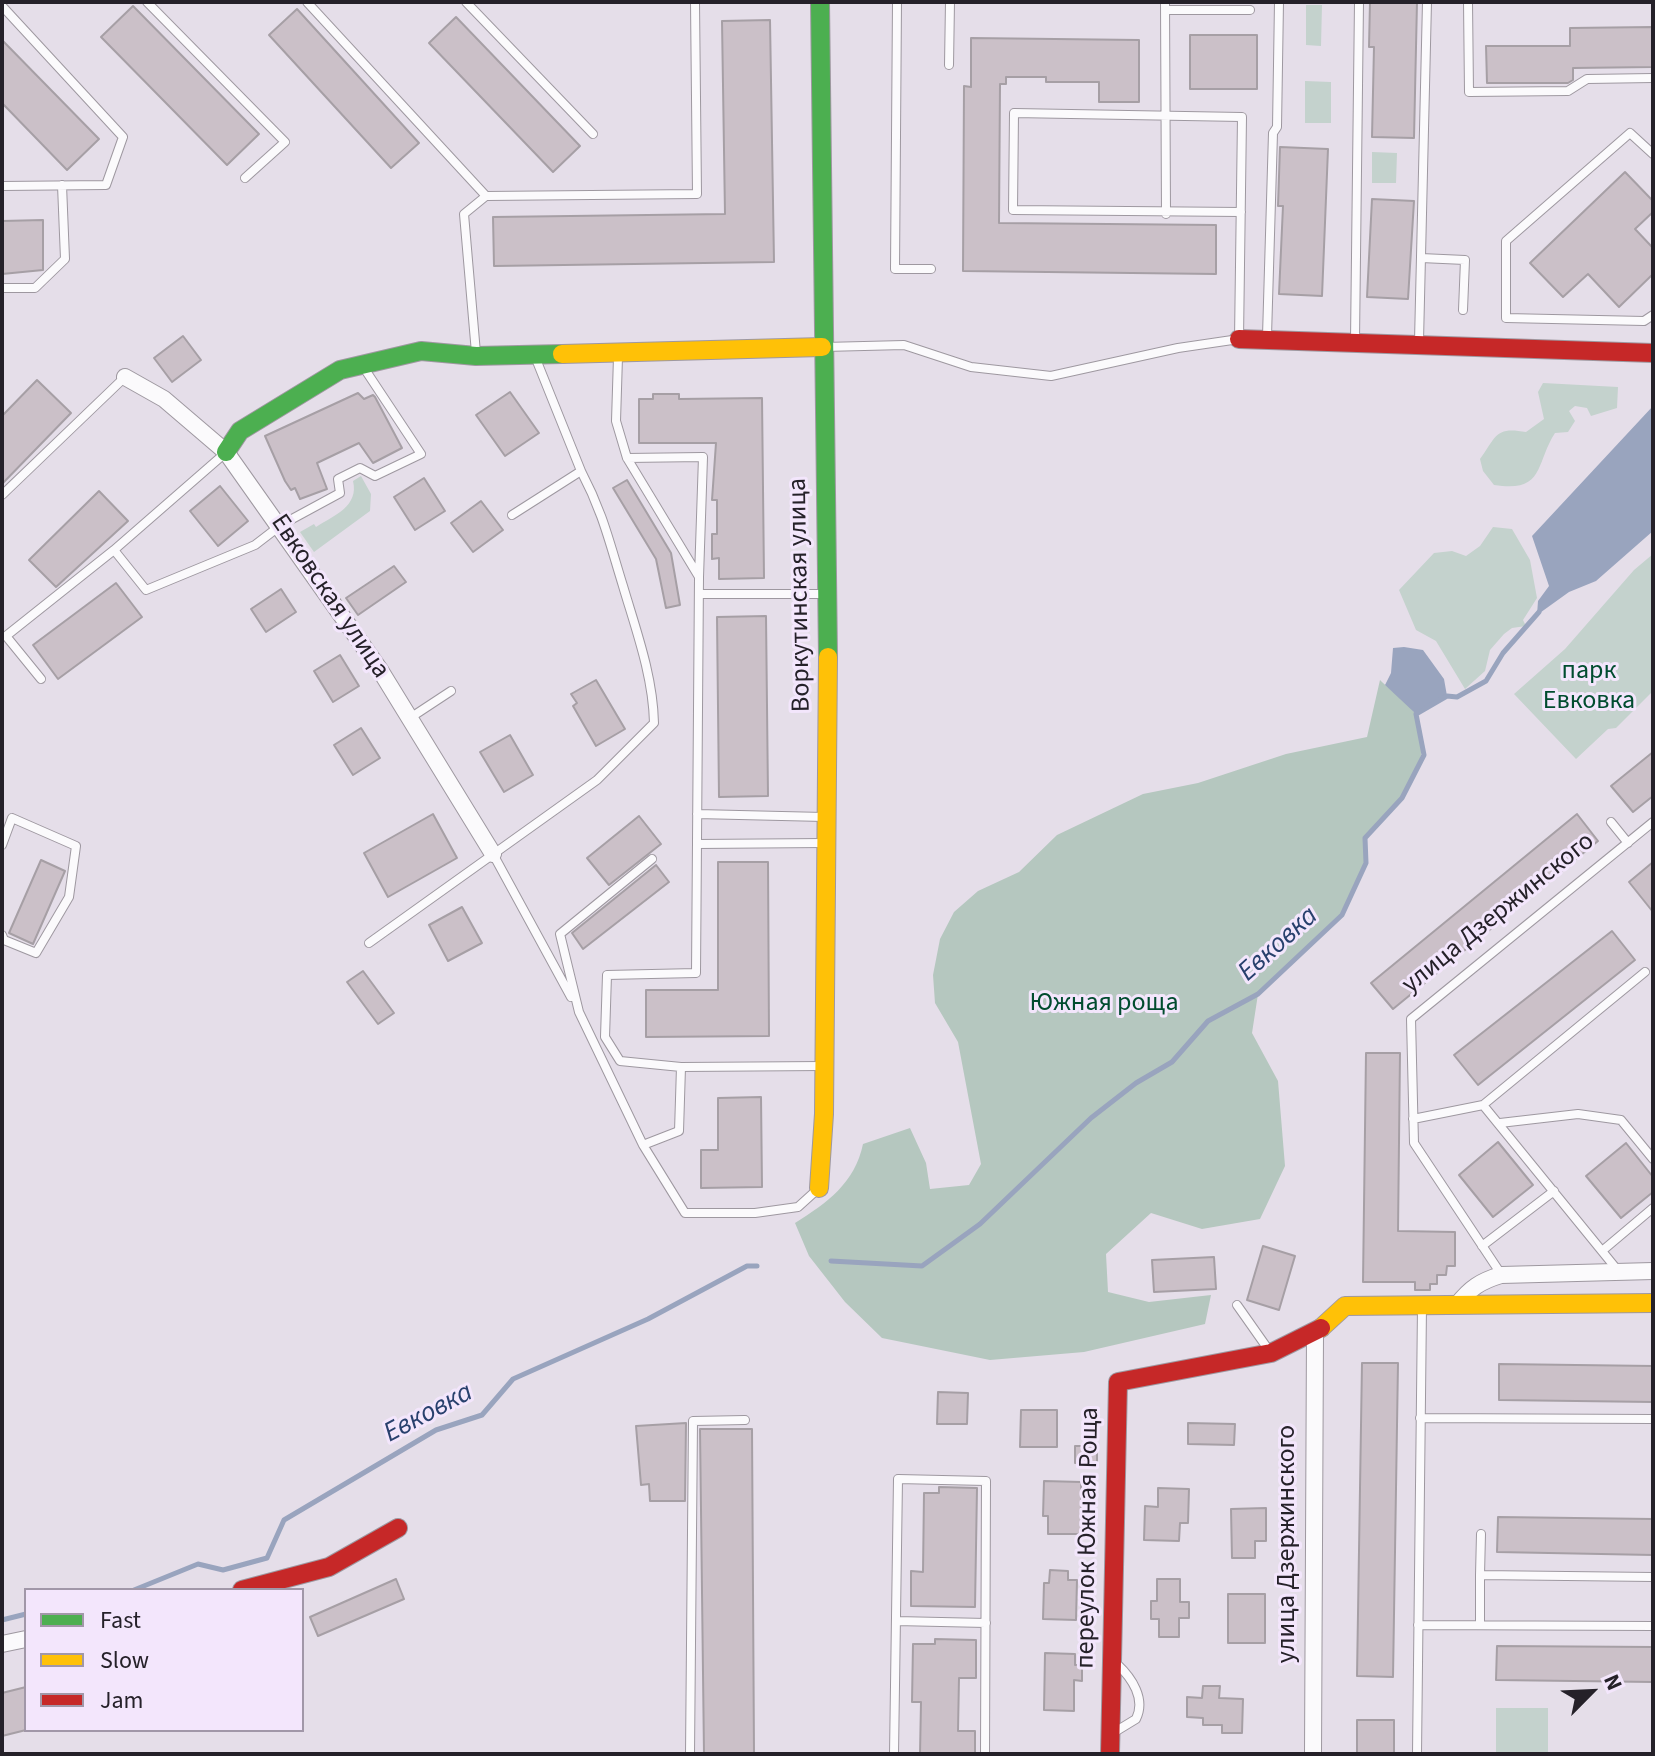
<!DOCTYPE html>
<meta charset="utf-8">
<style>
body{margin:0}
#map{position:relative;width:1655px;height:1756px;overflow:hidden;background:#e5dee9;font-family:"Source Sans 3",sans-serif}
canvas{display:block}
.frame{position:absolute;inset:0;border:4px solid #252129;pointer-events:none}
.legend{position:absolute;left:24px;top:1588px;width:280px;height:144px;box-sizing:border-box;background:#f3e6fc;border:2px solid #a197a8;margin:0;padding:10px 14px;list-style:none;font-size:24px;color:#252129}
.legend li{display:flex;align-items:center;gap:16px;height:40px}
.legend b{width:40px;border:2px solid #a197a8}
.north{position:absolute;left:1551px;top:1652px;width:80px;height:80px;-webkit-text-stroke:6px #f3e6fc;paint-order:stroke;rotate:66deg;font-size:22px;font-weight:700;line-height:32px;text-align:center;color:#252129}
.north::after{content:'';display:block;margin:auto;width:28px;height:36px;background:#252129;clip-path:polygon(50% 0,100% 100%,50% 72%,0 100%)}
</style>
<div id="map">
<canvas width="1655" height="1756"></canvas>
<div class="frame"></div>
<ul class="legend">
<li><b style="height:10px;background:#4caf50"></b>Fast</li>
<li><b style="height:10px;background:#ffc107"></b>Slow</li>
<li><b style="height:10px;background:#c62828"></b>Jam</li>
</ul>
<div class="north">N</div>
</div>
<script>
const ctx = document.querySelector('canvas').getContext('2d');
ctx.lineJoin = 'round';
function fillPath(path, color) { ctx.fillStyle = color; ctx.fill(path, 'evenodd'); }
function strokePath(path, color, width, dash) { ctx.strokeStyle = color; ctx.lineWidth = width; ctx.lineCap = dash ? 'butt' : 'round'; ctx.setLineDash(dash || []); ctx.stroke(path); }
function label(font, color, halo, rows, align = 'center') {
  ctx.font = font + ' "Source Sans 3",sans-serif'; ctx.lineWidth = 6; ctx.setLineDash([]); ctx.textBaseline = 'middle'; ctx.strokeStyle = halo; ctx.fillStyle = color; for (const [text, x, y, turn = 0] of rows) {
    ctx.save(); ctx.translate(x, y); ctx.rotate((+turn || 0) * Math.PI / 180); ctx.textAlign = isNaN(turn) ? turn : align; if (halo) ctx.strokeText(text, 0, 0); ctx.fillText(text, 0, 0); ctx.restore();
  }
}
fillPath(new Path2D(`
 M1306,5H1322L1321,46L1306,45Z
 M1305,81L1331,82V123H1305Z
 M1372,152L1397,153L1396,183H1372Z
 M1543,383L1618,387L1617,408L1591,416L1587,408L1575,406L1569,411L1575,421L1568,432L1555,433C1535,464 1545,493 1494,485L1483,471L1480,459C1496,437 1495,426 1526,432L1544,419L1538,392Z
 M361,476L371,494L370,511L314,552L300,532L314,524L316,527C335,515 359,506 353,481Z
 M1493,527L1512,529L1530,560L1537,598L1523,620L1526,626L1512,628L1504,634L1490,650L1485,671L1465,689L1436,641L1416,630L1399,590L1434,553L1452,551L1466,556L1480,546Z
 M1653,554V691L1616,728L1608,729L1576,759L1514,694L1565,649L1634,570Z
 M1496,1708H1548V1754H1496Z`), '#c4d2cd');
fillPath(new Path2D(`
 M1380,680C1390,690 1410,703 1416,715C1439,763 1395,806 1365,838L1366,863L1342,915L1258,994L1252,1033L1278,1081L1285,1166L1260,1219L1202,1229L1151,1213L1106,1254L1108,1292L1149,1302L1211,1295L1205,1324L1084,1352L990,1360L882,1338L845,1302L809,1256L795,1223C827,1203 855,1183 863,1144L910,1128L926,1163L930,1189L969,1185L981,1164L958,1042L935,1003L933,975L940,939L954,912L978,891L1019,872L1057,835L1143,794L1198,783L1286,754L1367,737Z`), '#b5c7bf');
fillPath(new Path2D(`
 M1653,406V531L1596,581L1569,592L1537,615L1538,601L1549,586L1532,536Z
 M1404,647L1423,650L1444,679L1447,696L1416,714L1385,685L1391,673L1393,648Z`), '#99a4be');
strokePath(new Path2D(`
 M831,1261L922,1266L980,1224L1091,1118L1136,1083L1172,1062L1208,1021L1258,994L1342,915L1366,863L1365,838L1402,798L1424,755L1416,714L1447,696L1457,697L1486,681L1503,653L1539,612
 M134,1590L198,1564L223,1570L267,1558L284,1520L436,1430L482,1415L513,1379L648,1319L747,1266H757
 M2,1620L26,1614`), '#99a4be', 5);
const building = new Path2D(`
 M1370,2H1417L1414,138L1372,137L1374,47H1369Z
 M133,6L259,134L227,165L101,37Z
 M297,9L419,143L391,168L269,35Z
 M456,17L580,146L553,172L429,43Z
 M770,20L774,262L494,266L493,217L725,214L722,21Z
 M1653,27V67L1573,68V80L1568,83H1487L1486,46H1570V28Z
 M1190,35H1257V89H1190Z
 M971,38L1139,40V102H1099V82H1046V77H1006V84H1000L999,223L1216,225V274L963,271L964,86L971,87Z
 M2,40L99,139L67,170L2,103Z
 M1280,147L1328,149L1322,296L1279,294L1283,206H1278Z
 M1625,172L1653,201V212L1635,229L1653,248V274L1619,307L1588,274L1563,297L1530,263Z
 M1372,199L1414,201L1408,299L1367,297Z
 M43,220V270L2,274V221Z
 M183,336L201,360L172,382L154,358Z
 M37,380L71,413L2,484V416Z
 M510,392L539,433L505,456L476,415Z
 M358,393L364,399L373,395L375,397L402,448L373,463L359,443L317,463L327,489L300,499L295,488L291,490L285,481L265,436Z
 M653,394H679V399L762,398L764,578L719,579V558L712,559V534H717V500H712L716,443H639V399H653Z
 M424,478L445,511L415,530L394,497Z
 M627,480L671,553L680,605L666,608L656,559L613,488Z
 M220,486L248,521L218,546L190,511Z
 M99,491L128,521L56,587L29,560Z
 M481,501L503,530L473,552L451,523Z
 M394,566L406,582L358,615L346,598Z
 M116,583L142,617L58,679L33,645Z
 M281,589L296,612L266,632L251,609Z
 M766,616L768,796L719,797L717,617Z
 M340,655L359,686L333,702L314,671Z
 M596,680L625,729L596,746L573,706L577,703L571,694Z
 M361,728L380,758L353,775L334,745Z
 M510,735L533,775L504,792L480,752Z
 M1653,752V796L1633,812L1611,786Z
 M433,814L457,858L388,897L364,853Z
 M1577,814L1598,841L1393,1009L1371,983Z
 M639,816L661,844L609,885L587,858Z
 M41,860L65,871L33,944L9,933Z
 M718,862H768L769,1036L646,1037V990H718Z
 M1653,862V912L1629,882Z
 M656,865L669,882L583,949L572,933Z
 M462,907L482,943L448,961L429,925Z
 M1612,931L1635,960L1478,1085L1454,1055Z
 M363,971L394,1013L378,1024L347,982Z
 M1366,1053H1400L1398,1231L1455,1232V1266H1447L1446,1275H1437V1284H1430V1290H1415V1282H1363Z
 M761,1097L762,1187L701,1188V1150H718V1098Z
 M1498,1142L1533,1185L1493,1217L1459,1175Z
 M1626,1143L1653,1177V1192L1621,1218L1586,1176Z
 M1263,1246L1295,1256L1279,1310L1247,1300Z
 M1214,1257L1216,1289L1154,1292L1152,1260Z
 M1362,1363H1398L1393,1677L1357,1676Z
 M1499,1364L1653,1366V1402L1499,1400Z
 M938,1392L968,1393L967,1424H937Z
 M1021,1410H1057V1447H1020Z
 M686,1423L685,1501H650L649,1484L641,1485L636,1426Z
 M1188,1423L1235,1424L1234,1445L1188,1444Z
 M700,1429H752L754,1754H704Z
 M1075,1446H1097V1464L1075,1463Z
 M1044,1481L1081,1482V1534H1048V1516H1043Z
 M939,1487L977,1488L975,1607L911,1606V1571L923,1572L924,1493H939Z
 M1158,1488L1189,1489L1188,1523H1180L1179,1541L1144,1540L1145,1506L1158,1507Z
 M1266,1508V1541H1255V1558H1232L1231,1509Z
 M1498,1517L1653,1519V1555L1497,1552Z
 M1050,1570L1068,1571V1580H1077L1076,1620L1043,1619L1044,1583H1049Z
 M396,1579L404,1599L318,1636L310,1617Z
 M1157,1579H1180V1602H1189V1618H1179V1637H1159V1619H1151V1601H1157Z
 M1228,1594H1265V1643H1228Z
 M935,1639L976,1640V1678H959L958,1731H975V1754H920L921,1702H912L913,1644H935Z
 M1497,1646L1653,1647V1682L1496,1680Z
 M1045,1653L1075,1654V1665H1082V1681L1074,1680V1711L1044,1710Z
 M1203,1686H1220L1219,1698L1243,1699L1242,1733H1222V1725H1203V1718L1187,1717V1697L1202,1698Z
 M26,1687V1730L2,1736V1693Z
 M1357,1720H1394V1754H1357Z`);
fillPath(building, '#cbc0c8');
strokePath(building, '#a69fa5', 2);
const lane = new Path2D(`
 M147,2L285,142L245,178
 M307,2L486,196
 M466,2L593,134
 M897,2L895,269H931
 M1165,2L1166,214
 M1468,2L1469,92L1568,91L1587,79L1653,78
 M2,6L123,137L106,185L2,186
 M1165,10H1250
 M949,65L950,2
 M1653,154L1630,133L1506,241V318L1644,321L1653,315
 M1421,258L1465,260L1463,310
 M2,288H35L65,259L62,185
 M1267,336L1273,133L1277,127L1279,2
 M1355,340L1359,2
 M1419,341L1427,2
 M824,347L904,345L971,367L1051,376L1178,348L1239,339L1242,117L1014,113L1013,210L1241,212
 M476,353L464,214L486,196L697,194L695,2
 M618,357L616,421L627,458L699,577L696,973L607,975L605,1037L620,1061L681,1067
 M223,455L114,550L146,590L255,545L281,525L340,493L338,479L360,468L375,476L421,454L364,368
 M627,458L703,457L699,577
 M2,495L125,377
 M512,515L581,471L536,359
 M699,594H826
 M41,679L6,636L114,550
 M410,718L451,691
 M697,814L824,817
 M1611,822L1628,843
 M697,844L824,843
 M2,845L12,818L76,846L69,897L36,953L4,940L2,935
 M493,854L571,997
 M369,943L597,780L654,723C653,676 636,630 623,586C609,541 603,513 581,471
 M1483,1105L1619,1272
 M1413,1119L1483,1105L1645,972
 M1500,1123L1578,1114L1621,1120L1653,1159
 M643,1145L579,1012L560,934L652,859
 M819,1188L798,1207L755,1213H685L643,1145L679,1131L681,1067L823,1066
 M1482,1246L1554,1191
 M1602,1251L1653,1208
 M1501,1274L1414,1143L1411,1019L1653,822
 M1237,1305L1268,1349
 M1420,1418L1653,1419
 M1480,1575L1481,1534
 M896,1621L986,1623
 M1418,1625L1653,1626
 M1480,1625V1575L1653,1577
 M1113,1733L1136,1719C1146,1699 1132,1678 1117,1664
 M690,1754L693,1421L745,1420
 M894,1754L898,1479L986,1481L985,1754
 M1417,1754L1422,1307`);
const street = new Path2D(`
 M125,377L164,399L226,452L380,670L493,854
 M1457,1305C1470,1288 1481,1281 1501,1275L1653,1271
 M2,1644L26,1639
 M1313,1754L1315,1334`);
const fast = new Path2D(`
 M820,2L828,657
 M226,452L240,431L340,370L421,351L476,356L562,354`);
const slow = new Path2D(`
 M562,354L822,347
 M819,1188L824,1114L828,657
 M1321,1328L1345,1306L1653,1303`);
const jam = new Path2D(`
 M1239,339L1653,353
 M242,1590L329,1567L398,1528
 M1110,1754L1118,1382L1271,1353L1321,1328`);
strokePath(lane, '#9e98a0', 10);
strokePath(street, '#9e98a0', 18);
strokePath(fast, '#9e98a0', 20);
strokePath(slow, '#9e98a0', 20);
strokePath(jam, '#9e98a0', 20);
strokePath(lane, '#fbfafc', 8);
strokePath(street, '#fbfafc', 16);
strokePath(fast, '#4caf50', 18);
strokePath(slow, '#ffc107', 18);
strokePath(jam, '#c62828', 18);
label('26px', '#252129', '#f3e6fc', [
 ["Воркутинская улица",801,595,-91],
 ["Евковская улица",329,597,56],
 ["улица Дзержинского",1499,914,-39],
 ["переулок Южная Роща",1089,1538,-89],
 ["улица Дзержинского",1288,1544,-90]
]);
label('26px', '#014c2f', '#f3e6fc', [
 ["парк",1589,672],
 ["Евковка",1589,702],
 ["Южная роща",1104,1004]
]);
label('italic 28px', '#28406d', '#f3e6fc', [
 ["Евковка",1279,945,-42],
 ["Евковка",429,1414,-28]
]);
</script>
